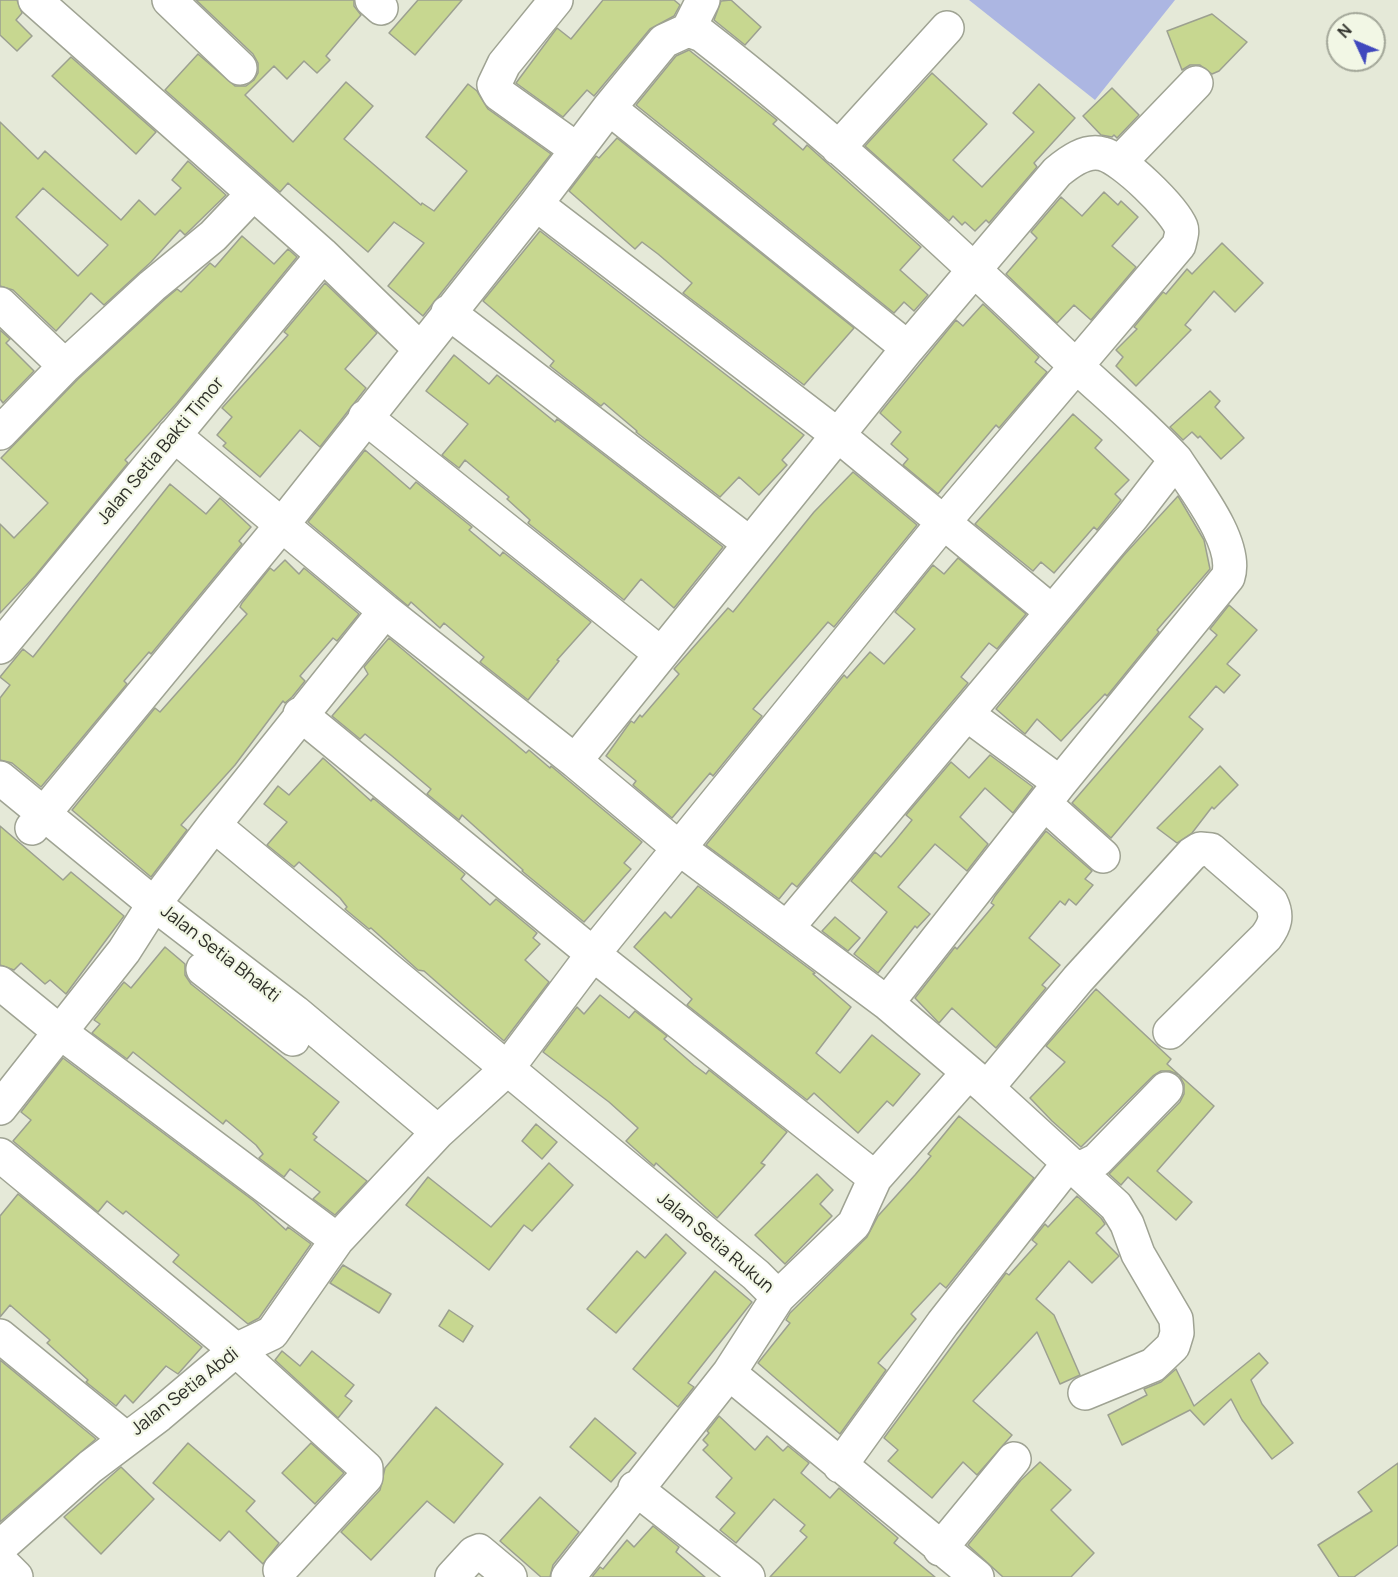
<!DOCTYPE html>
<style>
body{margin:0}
#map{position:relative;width:1398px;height:1577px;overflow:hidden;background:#e5e9d8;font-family:Manrope,sans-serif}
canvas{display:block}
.north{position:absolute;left:1326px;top:12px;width:60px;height:60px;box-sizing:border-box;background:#f2f7e5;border:2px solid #a3a799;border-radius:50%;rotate:314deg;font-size:16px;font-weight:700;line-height:24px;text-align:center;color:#2d2e28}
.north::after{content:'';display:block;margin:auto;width:21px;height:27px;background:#4048bd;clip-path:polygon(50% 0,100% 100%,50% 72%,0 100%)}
</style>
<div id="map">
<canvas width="1398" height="1577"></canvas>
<div class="north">N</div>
</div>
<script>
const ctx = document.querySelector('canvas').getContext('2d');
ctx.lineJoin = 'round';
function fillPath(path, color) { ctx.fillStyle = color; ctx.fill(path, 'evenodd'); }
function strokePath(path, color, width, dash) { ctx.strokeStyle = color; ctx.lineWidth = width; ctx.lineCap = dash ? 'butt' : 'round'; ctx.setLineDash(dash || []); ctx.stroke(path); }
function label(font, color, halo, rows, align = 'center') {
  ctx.font = font + ' Manrope,sans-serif'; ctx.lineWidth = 4.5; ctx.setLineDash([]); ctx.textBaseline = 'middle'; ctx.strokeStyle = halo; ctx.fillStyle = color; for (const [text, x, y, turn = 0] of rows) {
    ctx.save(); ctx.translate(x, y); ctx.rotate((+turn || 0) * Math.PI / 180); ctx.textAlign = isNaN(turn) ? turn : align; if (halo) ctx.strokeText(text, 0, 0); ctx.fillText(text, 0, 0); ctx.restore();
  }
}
fillPath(new Path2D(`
 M969,0H1175L1095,100Z`), '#acb6e2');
const building = new Path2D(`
 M0,0H17L22,13L16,20L32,36L17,51L0,35Z
 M196,0H354V6L361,15L326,56L330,60L317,73L304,61L287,79L274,66L245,95L293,142L346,82L373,106L344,139L421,205L422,203L434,211L467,171L426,137L468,84L477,91L488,109L551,154L423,316L388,286L424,243L394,222L368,252L288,183L280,192L165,90L198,54L235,86H246L254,80L258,73V63L253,54Z
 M418,0H462L415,55L389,33Z
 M603,0H674L680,5L674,16L650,29L594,96L587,90L563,117L516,83L557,28L571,39Z
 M731,0L761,27L745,45L714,20L721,1Z
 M1212,14L1247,42L1219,71L1212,74L1200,65H1190L1182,70L1167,31Z
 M689,50L777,120L773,124L803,150L807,145L921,247L900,270L928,295L914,311L904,302L894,313L636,105L676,56Z
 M71,57L156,132L136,154L52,76Z
 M932,73L987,124L953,160L982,187L1034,132L1013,113L1039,84L1075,118L1034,163L1037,167L989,223L986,220L975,231L965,222L962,225L953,216L949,221L865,146Z
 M1112,88L1139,115L1117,138L1114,135L1112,137L1101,135L1083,116Z
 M0,122L38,159L45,151L121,220L139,200L155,215L181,188L172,180L188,161L226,195L185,235L180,230L151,262L104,305L91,293L56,331L13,290L0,286ZM43,188L108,245L78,276L16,217Z
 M617,138L854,328L804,385L683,293L692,283L658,254L642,242L635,249L569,191L596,156L599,158Z
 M1104,192L1118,205L1121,201L1138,217L1112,246L1136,267L1091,320L1074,305L1057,323L1006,274L1037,238L1031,232L1061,197L1082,216Z
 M540,231L804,435L782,460L787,465L759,495L739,477L720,497L636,432L637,431L604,403L601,406L550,366L554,361L483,301Z
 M242,236L274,264L288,249L297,257L177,403L125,460L128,463L35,576L0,613V524L14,538L48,503L1,458L78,379L164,300L177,289L181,292L210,263L215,267Z
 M1222,243L1263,283L1235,312L1214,291L1185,325L1191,330L1136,386L1116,366L1123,357L1116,350L1137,329L1134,327L1163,292L1166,294L1187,269L1192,274Z
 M325,283L377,333L345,369L366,388L320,447L300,430L260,477L223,446L226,443L217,435L232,417L222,408L288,335L284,332Z
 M983,304L1039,357L1035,362L1047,372L999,428L996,425L938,494L903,465L908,459L891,444L901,432L880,413L956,320L963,326Z
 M0,330L10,339L6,343L34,371L3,403L0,399Z
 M454,355L489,384L497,375L555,422L557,419L723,547L674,608L641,579L624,600L528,523L530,520L507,499L509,497L465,460L459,468L442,455L468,424L426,391Z
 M1210,391L1220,401L1215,407L1244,438L1221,459L1200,436L1198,438L1192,432L1183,440L1170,427Z
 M1073,414L1102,440L1095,448L1129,480L1115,494L1121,500L1097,530L1094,527L1054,573L1041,562L1033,571L975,524Z
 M365,450L410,489L416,482L472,527L469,530L500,556L503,552L591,622L557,660L559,661L528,700L480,662L484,657L444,623L440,628L411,602L408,606L308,522Z
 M853,472L917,525L834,627L828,622L753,709L762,716L713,776L710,773L672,818L633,785L636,781L606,756L631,721L634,723L640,715L642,717L679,674L674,669L728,608L733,612L814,512Z
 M170,484L206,514L220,498L251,527L239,541L242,544L151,654L149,652L124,681L127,684L41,787L12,763L0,760V698L10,685L0,677L23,649L33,657Z
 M1178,496L1204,540L1210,569L1157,630L1159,632L1107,696L1105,694L1061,741L1037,719L1025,734L996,709L1124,555Z
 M958,558L1026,614L997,649L989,643L961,677L968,683L797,887L792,883L779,899L706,845L844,675L847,678L870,652L884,664L915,629L895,612L933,565L944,574Z
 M285,560L299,574L304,568L359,614L337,641L333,638L300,676L305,681L292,697L285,703L283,701L235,765L181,825L187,830L151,877L72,810L155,708L160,712L247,614L240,607L242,603L270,568L274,571Z
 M1229,605L1257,630L1227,664L1240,675L1224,693L1216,686L1189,717L1203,729L1111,838L1072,803L1217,635L1210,629Z
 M389,638L526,753L529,750L550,768L551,766L642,842L624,863L631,869L584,922L522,871L523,870L462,815L459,820L427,794L431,789L392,756L365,734L360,739L332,716L368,674L364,667Z
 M990,755L1033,787L1013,813L985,788L960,817L988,844L967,871L935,844L898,887L930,914L917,928L915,926L878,973L854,954L887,912L851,881L875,852L881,857L894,842L912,820L906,815L951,762L969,778Z
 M323,758L371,801L373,798L465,874L461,879L490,905L496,899L537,933L533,938L540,944L525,960L549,982L504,1041L424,971L418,970L371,928L369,929L345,909L347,907L340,898L299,862L294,867L267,845L287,822L264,804L278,786L289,795Z
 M1220,766L1238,785L1214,809L1212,807L1192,833L1177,843L1157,828Z
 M0,826L63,880L71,872L124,916L66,994L50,980L45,984L21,963L14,970L0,965Z
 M1046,831L1092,871L1085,879L1093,885L1076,905L1069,899L1065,905L1060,901L1029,938L1060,965L1042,985L1046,988L996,1048L952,1008L939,1023L915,998L955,947L957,949L994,905L991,903L995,896Z
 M698,886L815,973L813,974L851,1007L816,1053L840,1073L872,1035L920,1074L893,1106L887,1101L858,1133L814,1093L807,1100L687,1005L692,999L634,947L665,912L671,918Z
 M835,917L860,938L848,951L822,931Z
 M165,947L185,964V975L191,984L339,1102L313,1134L317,1137L314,1140L367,1181L335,1215L313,1199L320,1192L290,1169L284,1177L259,1158L263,1154L256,1145L226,1120L223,1124L133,1052L127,1059L92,1033L100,1024L94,1020L124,982L131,988Z
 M1096,989L1171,1059L1167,1064L1214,1106L1157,1171L1192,1202L1176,1220L1128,1177L1121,1185L1109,1174L1180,1102L1184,1094V1084L1179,1075L1170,1071H1161L1153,1076L1081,1147L1052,1121L1030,1098L1065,1062L1046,1046Z
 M600,995L629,1018L635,1011L667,1036L664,1039L694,1065L706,1074L709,1070L787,1132L761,1163L765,1165L717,1218L656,1163L654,1166L626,1141L638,1128L609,1102L543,1052L577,1007L584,1014Z
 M63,1058L254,1201L286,1230L288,1227L311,1244L259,1318L248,1324L173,1262L179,1255L126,1211L123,1214L107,1201L98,1212L13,1141L31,1120L21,1112Z
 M959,1116L1034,1178L946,1288L940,1283L911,1314L916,1319L878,1363L886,1370L840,1434L758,1363L790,1323L786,1320L790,1313L867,1237L878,1216L915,1175L931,1156L928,1154Z
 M536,1124L557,1142L542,1159L522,1141Z
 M549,1163L573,1185L532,1231L524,1225L489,1270L406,1205L428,1177L491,1227Z
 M817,1174L833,1190L820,1204L832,1216L785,1264L755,1235Z
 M18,1194L202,1347L178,1374L166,1366L133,1403L125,1395L116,1406L86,1382L88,1380L47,1343L50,1340L10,1305L0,1317V1216Z
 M1077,1196L1101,1218L1105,1224L1096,1233L1119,1256L1092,1283L1069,1261L1036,1299L1054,1315L1080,1375L1060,1384L1037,1332L973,1401L1012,1435L977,1475L963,1462L932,1498L888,1461L898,1450L884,1438L1006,1273L1009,1275L1037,1244L1032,1240L1045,1224L1048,1227Z
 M666,1234L686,1253L616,1333L587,1309L637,1251L645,1258Z
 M343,1265L391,1294L379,1313L330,1283Z
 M715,1271L752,1302L688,1383L694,1387L678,1407L633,1369Z
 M449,1310L473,1326L463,1342L439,1326Z
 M282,1351L300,1366L312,1351L354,1385L345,1396L352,1401L338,1418L275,1360Z
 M1259,1353L1268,1363L1251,1380L1262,1404L1293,1443L1272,1459L1242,1420L1231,1399L1204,1425L1190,1410L1122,1445L1108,1415L1147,1395L1144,1389L1161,1382L1176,1369L1194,1406Z
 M0,1360L96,1439L0,1522Z
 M436,1407L503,1464L454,1523L427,1501L371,1560L341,1532L380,1490L385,1468Z
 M719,1416L755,1450L767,1436L783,1451L788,1446L809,1463L801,1473L830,1498L839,1488L898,1538L894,1543L935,1577H770L807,1537L800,1531L805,1525L774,1499L736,1543L720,1530L735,1513L716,1497L732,1478L703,1450L708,1445L703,1440L709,1433L707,1431Z
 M595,1418L636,1453L611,1482L570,1447Z
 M188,1443L255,1501L246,1511L279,1543L263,1564L229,1531L220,1541L153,1483Z
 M311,1443L344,1473L315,1504L282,1473Z
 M1040,1462L1071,1490L1051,1510L1094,1553L1071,1577H1003L968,1545L1021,1480Z
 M1398,1463V1545L1354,1577H1339L1318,1545L1372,1511L1358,1492Z
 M121,1467L154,1499L101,1554L64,1517Z
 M540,1497L579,1532L553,1565L550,1577H541L500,1541Z
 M653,1526L679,1547L676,1552L705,1577H592L600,1567L603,1569L627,1540L634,1547Z`);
fillPath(building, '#c7d790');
strokePath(building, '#9ca090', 1.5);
const minor = new Path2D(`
 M35,0L323,255L419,348
 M169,0L240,68
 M372,0L381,8
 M556,0L504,64L494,85L499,94L576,149
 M688,30L703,0
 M609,108L664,41L688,30L702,35C827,132 945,241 1060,351C1099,388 1140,421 1176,460L1132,517L787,928
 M838,148L947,28
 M1120,162L1196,83
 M536,204L839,436L1051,611
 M0,304L65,366L0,433
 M448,312L749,543
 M65,366L152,286L213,236L252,195
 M365,417L661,654
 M174,435L385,611L575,761
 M0,647L323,255
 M300,714L593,954L875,1178
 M968,715L1060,783
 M0,778L154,904L295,1012L438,1132
 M1045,804L1103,856
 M214,825L756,1275L778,1297
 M32,828L281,526L536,204L609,108L908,348L575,761L679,848L887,1003L987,1088L1116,1206L1127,1224L1138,1254L1176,1319L1177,1333L1173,1346L1153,1365L1085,1393
 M203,969L293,1039
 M0,983L60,1032L337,1240
 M887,1003L1060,783L1228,577C1239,544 1194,488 1176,460
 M968,1073L875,1178L854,1224L778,1297L729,1373L977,1577
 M987,1088L1078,979L1192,854L1200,849L1211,850L1271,902C1278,916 1275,925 1266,937L1170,1032
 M0,1108L124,951L154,904L214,825L385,611
 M0,1155L236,1350L366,1468V1477L280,1570
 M1077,1170L1097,1160L1166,1089
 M0,1336L125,1438
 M840,1466L943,1323L1069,1163
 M635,1488L748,1577
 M0,1547L90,1467L159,1415L236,1350L272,1333L337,1240L438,1132L506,1070L593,954L943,523L1179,245C1180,239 1183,232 1181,227C1173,208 1123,159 1103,154C1086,149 1069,162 1057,172L908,348
 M940,1549L1014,1459
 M0,1561L16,1577
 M452,1577L474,1553L479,1551L510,1577
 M568,1577L729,1373`);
strokePath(minor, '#9fa393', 36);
strokePath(minor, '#fff', 33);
label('18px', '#2d2e28', '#f2f7e5', [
 ["Jalan Setia Bakti Timor",161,451,-50],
 ["Jalan Setia Bhakti",220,954,38],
 ["Jalan Setia Rukun",715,1243,40],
 ["Jalan Setia Abdi",185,1392,-38]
]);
</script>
